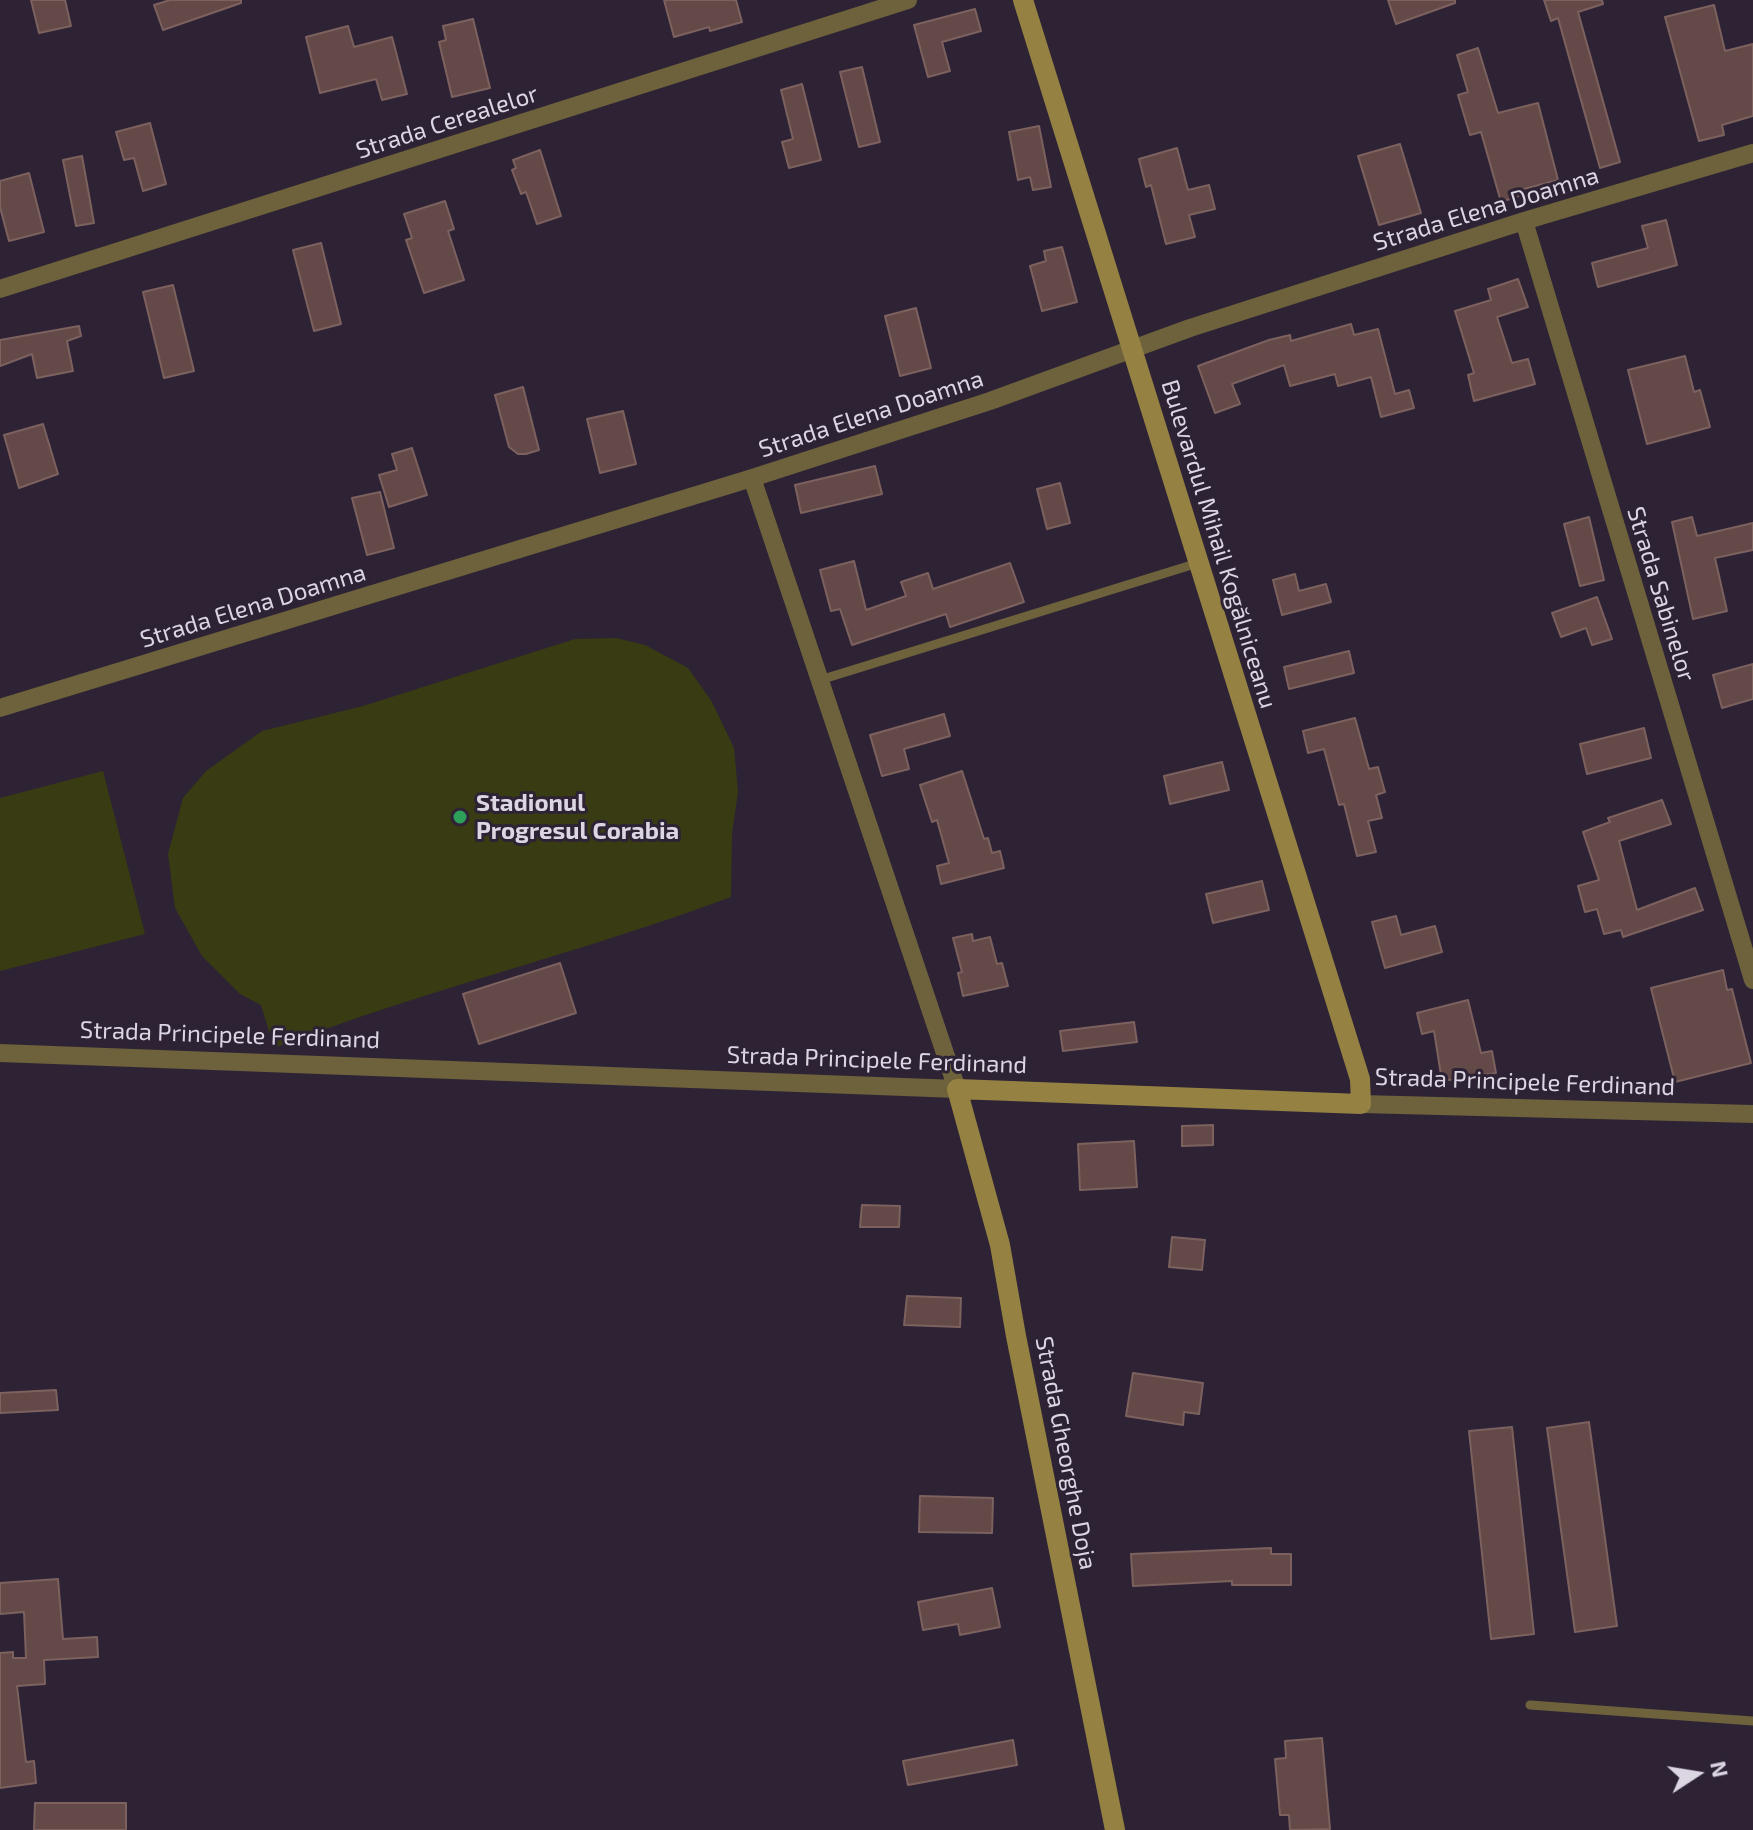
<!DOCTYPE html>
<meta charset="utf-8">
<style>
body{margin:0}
#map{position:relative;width:1753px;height:1830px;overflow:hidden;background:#2d2335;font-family:"Exo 2",sans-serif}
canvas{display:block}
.north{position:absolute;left:1657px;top:1734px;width:80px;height:80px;-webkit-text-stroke:6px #2d2335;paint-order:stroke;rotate:78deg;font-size:22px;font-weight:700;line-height:32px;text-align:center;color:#dcd6e2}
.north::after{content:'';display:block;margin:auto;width:28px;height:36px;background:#dcd6e2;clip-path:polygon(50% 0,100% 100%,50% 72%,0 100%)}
</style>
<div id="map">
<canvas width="1753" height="1830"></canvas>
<div class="north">N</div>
</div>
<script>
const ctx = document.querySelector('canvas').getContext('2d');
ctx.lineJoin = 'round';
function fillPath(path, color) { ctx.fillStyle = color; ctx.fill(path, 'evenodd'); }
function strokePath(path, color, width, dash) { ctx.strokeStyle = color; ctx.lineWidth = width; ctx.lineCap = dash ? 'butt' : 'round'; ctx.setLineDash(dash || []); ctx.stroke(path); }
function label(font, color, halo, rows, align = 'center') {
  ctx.font = font + ' "Exo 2",sans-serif'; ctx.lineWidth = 6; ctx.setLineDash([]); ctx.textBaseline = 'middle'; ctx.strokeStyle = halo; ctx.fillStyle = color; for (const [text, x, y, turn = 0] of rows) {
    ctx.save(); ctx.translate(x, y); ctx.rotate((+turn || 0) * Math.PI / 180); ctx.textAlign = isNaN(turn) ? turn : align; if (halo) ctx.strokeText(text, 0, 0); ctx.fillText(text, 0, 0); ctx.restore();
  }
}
fillPath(new Path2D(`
 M616,638L645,645L688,668L712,702L734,748L738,792L732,834L731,897C581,953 424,990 274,1048L261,1005L240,994L202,956L175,908L168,854L183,798L206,771L262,731L363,706L575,639Z
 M103,771L145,934L0,971V798Z`), '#393b13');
const building = new Path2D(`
 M31,0H65L71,26L39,33Z
 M170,0H241V3L163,30L154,5Z
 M664,0H736L742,22L710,31L709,27L674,37Z
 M1388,0H1455V3L1396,24Z
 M1544,0H1602L1603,4L1578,12L1620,162L1600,168L1558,18L1551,21Z
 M1714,5L1725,51L1753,44V116L1722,125L1724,135L1699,141L1665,17Z
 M975,9L981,31L942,42L950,71L928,77L914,25Z
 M473,19L490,88L452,97L439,42L446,40L443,26Z
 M348,26L354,47L392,37L407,94L382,100L376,79L320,93L306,37Z
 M1478,48L1498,113L1538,103L1558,180L1520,190L1522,195L1501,202L1481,132L1470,135L1458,95L1468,92L1457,55Z
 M862,67L880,142L859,147L840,72Z
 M802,84L821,160L789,168L782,142L793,139L781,90Z
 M150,123L166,184L143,191L134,158L124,160L116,132Z
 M1039,126L1051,187L1033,190L1030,177L1018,180L1009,132Z
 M1400,144L1421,213L1379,225L1358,156Z
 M1177,148L1188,190L1209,185L1215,209L1189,215L1195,237L1166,244L1151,185L1146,187L1139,159Z
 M540,150L561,216L537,224L526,192L521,194L512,170L516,168L513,160Z
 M82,156L94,223L76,226L63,160Z
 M29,173L44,232L9,241L0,207V181Z
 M445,201L454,229L448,231L464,280L424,293L406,240L412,238L404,214Z
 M1666,220L1677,265L1598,287L1592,263L1648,248L1642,226Z
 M321,243L341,324L314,331L293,250Z
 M1062,247L1077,302L1042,311L1030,266L1046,261L1044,251Z
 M1518,279L1528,307L1497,317L1512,363L1528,359L1535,384L1474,401L1468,375L1474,373L1455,311L1491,300L1488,289Z
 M173,285L194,371L164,378L143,292Z
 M916,308L931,368L900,376L885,316Z
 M1351,324L1354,335L1378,329L1395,394L1409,390L1414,408L1381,417L1371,377L1338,386L1335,374L1290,386L1284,365L1232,384L1240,404L1215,413L1198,366L1269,340L1290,335L1291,341Z
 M79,326L81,336L67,341L73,371L37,378L32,354L0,366V340Z
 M1685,356L1694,392L1700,390L1710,427L1647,444L1628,370Z
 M523,387L539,450L526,454H518L509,447L495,395Z
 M623,411L636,464L600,473L587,419Z
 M43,424L58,474L19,488L4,435Z
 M412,448L427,495L389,507L379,475L397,470L392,454Z
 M875,466L882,494L801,513L795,485Z
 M1060,483L1070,523L1047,529L1037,489Z
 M380,492L394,548L367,555L352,498Z
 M1589,517L1604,580L1580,586L1564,524Z
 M1692,517L1697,536L1753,523V550L1715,558L1727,611L1693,619L1672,522Z
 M854,561L866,610L906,596L901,582L928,573L933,589L1010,563L1024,602L950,627L946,614L852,645L840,609L831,611L820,570Z
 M1295,574L1299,591L1326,584L1331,602L1282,615L1273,580Z
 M1597,597L1612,639L1592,645L1586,628L1561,637L1552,613Z
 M1349,651L1354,673L1289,689L1284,667Z
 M1753,664V699L1722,708L1713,675Z
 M944,714L950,736L904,749L909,769L882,776L870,735Z
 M1355,718L1369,769L1378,767L1385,792L1376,795L1382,818L1368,821L1376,852L1357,856L1344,804L1339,805L1324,749L1308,753L1303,731Z
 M1644,728L1651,758L1587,774L1580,744Z
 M1222,762L1229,790L1170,804L1164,776Z
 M962,771L984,839L988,838L992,853L1000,851L1004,868L941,884L937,866L949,863L937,820L932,822L920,785Z
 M1662,800L1671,824L1619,841L1637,910L1695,888L1703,910L1623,937L1621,930L1604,934L1597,909L1585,912L1578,886L1599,880L1583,832L1610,822L1608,818Z
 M1262,881L1269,910L1213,923L1206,894Z
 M1396,916L1401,935L1435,926L1442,952L1385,968L1372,922Z
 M972,934L973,941L990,937L997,964L1002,963L1008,986L963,996L958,973L962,972L953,938Z
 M560,963L576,1013L479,1044L463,994Z
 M1723,970L1727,990L1732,989L1751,1063L1675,1082L1651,988Z
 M1468,1000L1481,1053L1492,1051L1496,1073L1442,1081L1434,1031L1422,1034L1417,1013Z
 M1134,1022L1137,1042L1063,1051L1060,1031Z
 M1213,1125V1145L1182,1146V1126Z
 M1134,1141L1137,1187L1080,1190L1078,1144Z
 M862,1205L900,1206L899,1227H860Z
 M1172,1237L1205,1240L1202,1270L1169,1267Z
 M907,1296L961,1298L960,1327L904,1325Z
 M1133,1373L1203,1383L1199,1414L1184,1412L1183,1425L1126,1416Z
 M56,1390L58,1410L0,1413V1393Z
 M1589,1422L1617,1626L1575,1632L1547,1428Z
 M1512,1427L1534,1634L1491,1639L1469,1431Z
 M920,1496L993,1498L992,1533L919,1532Z
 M1271,1548V1554H1291V1585H1232V1581L1133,1586L1131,1554Z
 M58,1579L63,1639L97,1637L98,1657L44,1660L45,1684L17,1686L26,1762L34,1761L36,1783L0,1788V1653L13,1652V1658H26L24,1612L0,1614V1583Z
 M992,1588L1000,1627L960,1635L958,1624L923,1630L918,1602Z
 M1322,1738L1330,1829L1290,1830L1289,1815H1280L1275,1759L1286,1758L1285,1741Z
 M1013,1740L1017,1765L908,1785L903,1761Z
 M35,1803H126V1830H34Z`);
fillPath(building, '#634947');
strokePath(building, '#7c615f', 2);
strokePath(new Path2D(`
 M820,680L1198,563
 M1530,1705L1753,1721`), '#6d623c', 9);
strokePath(new Path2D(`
 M1524,221L1753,980
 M0,289L908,0
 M0,708L752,478L990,401L1190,328L1524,221L1753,153
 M0,1053L957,1089L752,478
 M1361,1104L1753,1114`), '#6d623c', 18);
strokePath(new Path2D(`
 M1023,0L1360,1079L1361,1104L957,1089L1000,1245L1016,1336L1115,1830`), '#958243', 20);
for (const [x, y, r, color] of [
 [460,817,8,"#2e9e5b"]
]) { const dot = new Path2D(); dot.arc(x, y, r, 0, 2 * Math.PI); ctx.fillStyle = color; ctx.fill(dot); strokePath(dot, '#2d2335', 3); }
label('24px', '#dcd6e2', '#2d2335', [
 ["Strada Cerealelor",447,122,-18],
 ["Strada Elena Doamna",1486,209,-17],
 ["Strada Elena Doamna",871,414,-18],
 ["Bulevardul Mihail Kogălniceanu",1219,544,73],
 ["Strada Sabinelor",1661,594,73],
 ["Strada Elena Doamna",253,606,-17],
 ["Strada Principele Ferdinand",230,1035,2],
 ["Strada Principele Ferdinand",877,1060,2],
 ["Strada Principele Ferdinand",1525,1082,2],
 ["Strada Gheorghe Doja",1066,1453,79]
]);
label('bold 24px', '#dcd6e2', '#2d2335', [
 ["Stadionul",476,803],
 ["Progresul Corabia",476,831]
], 'left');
</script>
